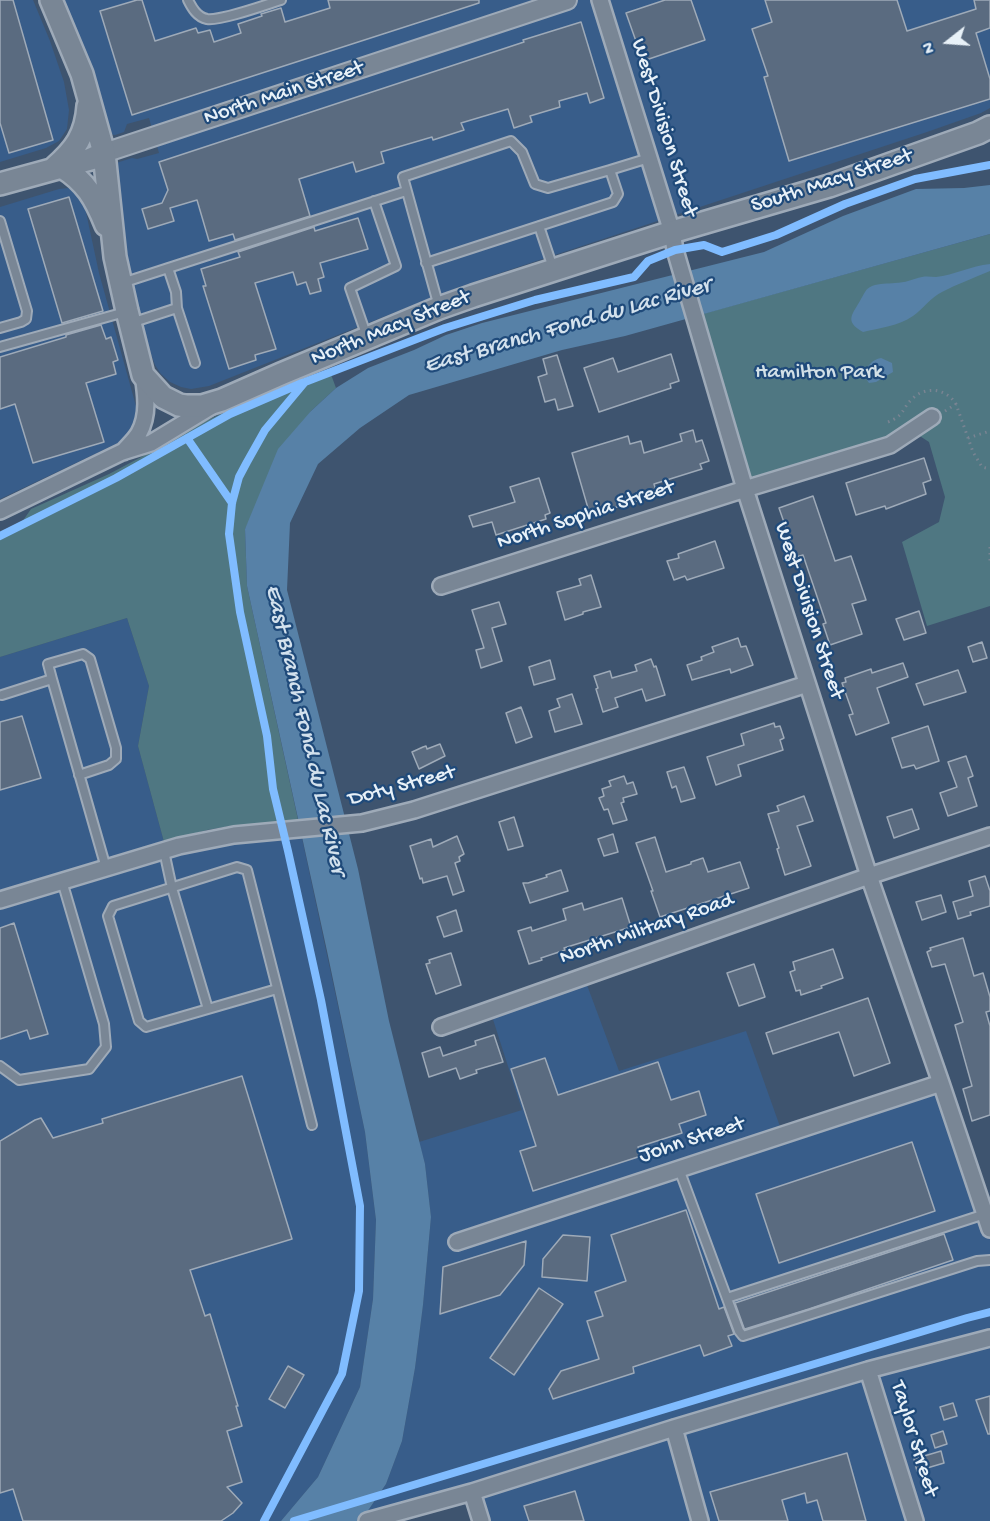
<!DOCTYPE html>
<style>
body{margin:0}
#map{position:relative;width:990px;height:1521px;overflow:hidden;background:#3e546f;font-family:"Gochi Hand",sans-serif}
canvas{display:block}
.north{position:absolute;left:918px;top:12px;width:60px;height:60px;-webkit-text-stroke:4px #1f4a7a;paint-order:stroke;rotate:253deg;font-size:16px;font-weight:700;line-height:24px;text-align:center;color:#e8f1f8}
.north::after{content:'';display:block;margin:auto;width:21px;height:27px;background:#e8f1f8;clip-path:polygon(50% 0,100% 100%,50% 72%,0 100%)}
</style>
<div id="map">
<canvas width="990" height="1521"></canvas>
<div class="north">N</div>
</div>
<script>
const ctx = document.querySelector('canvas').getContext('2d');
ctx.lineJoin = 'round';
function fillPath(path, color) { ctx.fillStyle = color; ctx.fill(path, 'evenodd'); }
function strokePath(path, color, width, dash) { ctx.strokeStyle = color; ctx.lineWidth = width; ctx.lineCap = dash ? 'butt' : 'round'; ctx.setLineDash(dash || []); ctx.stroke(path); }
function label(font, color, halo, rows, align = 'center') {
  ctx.font = font + ' "Gochi Hand",sans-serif'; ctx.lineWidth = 4.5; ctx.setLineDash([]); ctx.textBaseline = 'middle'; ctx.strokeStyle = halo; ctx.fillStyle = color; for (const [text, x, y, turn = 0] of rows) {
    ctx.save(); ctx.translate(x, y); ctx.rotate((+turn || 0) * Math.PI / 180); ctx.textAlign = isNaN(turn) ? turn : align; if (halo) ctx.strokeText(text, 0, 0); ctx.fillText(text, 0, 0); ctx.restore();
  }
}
fillPath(new Path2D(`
 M0,0H33L50,41L64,82L69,110L67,129L59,141L46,148L0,162Z
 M61,0H990V108L981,113L927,132L494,275L454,289L209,386L191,389L181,387L170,382L161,374L155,365L151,354L125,263L112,166L116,163L132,158L137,159L159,153L149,118L127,124L124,132L115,135L109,134Z
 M68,188L77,191L84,203L99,273L136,406V420L134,428L128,435L118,443L0,499V207L59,189Z
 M127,618L149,686L138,746L164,842L0,890V657Z
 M300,829L365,1132L376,1220L373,1299L360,1387L318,1477L281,1521H0V900L179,846Z
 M584,977L619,1071L746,1031L783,1135L941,1083L990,1229V1521H481L473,1492L361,1521L386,1484L402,1441L415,1368L423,1305L431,1217L425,1164L419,1142L522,1110L490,1010Z`), '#385d8a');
fillPath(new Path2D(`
 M990,234V606L927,626L902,542L939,522L945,497L929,442L912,431L745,489L695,316Z
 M329,369L336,388L311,411L245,529L247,586L300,829L230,826L207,830L164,842L138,746L149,686L127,618L0,657V533L22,522L31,509L109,474L181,436L201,423L254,399Z`), '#4f7782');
fillPath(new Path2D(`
 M990,185V234L625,336L562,350L409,395L360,428L318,464L290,523L287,590L358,869L389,1021L425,1164L431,1217L423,1305L415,1368L402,1441L386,1484L361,1521H281L318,1477L360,1387L373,1299L376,1220L365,1132L327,951L247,586L245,529L278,449L311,411L336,388L368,368L414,350L446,335L482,323L764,252L843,216L916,189L964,188Z
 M990,264V271C974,278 957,284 942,292C931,297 923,309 913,316C898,326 880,328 863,332C843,321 853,314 861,299C865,293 865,289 872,286C880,283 887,284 895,283C905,283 913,279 922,277C927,276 931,277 936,277C954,275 971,266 990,264Z
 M881,358L892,363L893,372L876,382L869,383C861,373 869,360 881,358Z`), '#5781a7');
const building = new Path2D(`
 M0,0H13L53,140L9,153L0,123Z
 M137,0H142L155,41L196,28L198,33L210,30L214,42L241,33L238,24L262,16L261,14L281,8L285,22L330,8L328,0H479V3L132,115L100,11Z
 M665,0H691L705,40L643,61L626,13Z
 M765,0H897L907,31L976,9L974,0H990V28L976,33L990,79V99L789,161L764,77L768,76L752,29L772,22Z
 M581,22L604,98L590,103L587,93L559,101L560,107L530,116L532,122L514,128L508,109L461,123L464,130L433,140L432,137L381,152L384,163L356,172L353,162L299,179L310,216L235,240L233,234L209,241L197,200L170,208L174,221L148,229L142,209L162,203L168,190L159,162L524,42L523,40Z
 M69,197L103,311L62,323L28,209Z
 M358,218L368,249L320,263L324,277L318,279L321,291L310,294L306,282L297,285L293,272L255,283L276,349L255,355L256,360L229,369L203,286H206L201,269L240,257L238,252L314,227L315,231Z
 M101,325L106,339L111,337L118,360L113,362L116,374L86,383L104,442L33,463L15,404L0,409V357L66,337V335Z
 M671,354L679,381L670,384L671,388L599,412L584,368L613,358L618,372Z
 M557,355L573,406L558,410L555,399L545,402L538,377L547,374L543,359Z
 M693,430L696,442L702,440L709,461L700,464L702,469L654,484L656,491L645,494L647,498L590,515L572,453L628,436L630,444L641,441L644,453L682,441L680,434Z
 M924,458L931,480L923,483L926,494L886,509L885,506L856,515L846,483Z
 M539,478L550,513L545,515L546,519L496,535L492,522L473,527L469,516L515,502L510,487Z
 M813,496L835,561L851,556L866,600L852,604L862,634L830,645L823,624L826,623L803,555L796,557L779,508Z
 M715,541L724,568L687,580L685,576L674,580L667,561L679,558L678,554Z
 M591,575L601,607L583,612V614L565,620L557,592L581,585L579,579Z
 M499,602L506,624L492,628L502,661L481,668L476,650L484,648L472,610Z
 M919,611L926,633L904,640L896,619Z
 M738,638L741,647L746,646L753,665L731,673L730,669L692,680L687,665L702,660L701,657L714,652L712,647Z
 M982,642L987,658L973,662L968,647Z
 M651,659L654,667L656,666L665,695L646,701L642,689L615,698L618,707L603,712L596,689L598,688L594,676L610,671L612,678L637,671L635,665Z
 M550,660L555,679L534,685L529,667Z
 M903,663L908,677L877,688L889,723L856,735L849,715L853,714L842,683L846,682L845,678L871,669L872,673Z
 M958,670L966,692L924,705L916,684Z
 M572,694L582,724L555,732L549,711L560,707L557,699Z
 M521,707L532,737L516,743L506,713Z
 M22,716L41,778L0,790V722Z
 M774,723L775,727L780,726L784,738L780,740L783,750L738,765L741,776L716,785L707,757L744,745L741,734Z
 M928,726L939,761L916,769L914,765L902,768L892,738Z
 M440,744L445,756L419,769L412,752L423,747L426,746L427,749Z
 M966,756L973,776L968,778L977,806L948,816L940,793L957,787L948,762Z
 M684,767L695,798L681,802L676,786L672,788L667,772Z
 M624,776L627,784L633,782L637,794L623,798L624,802L621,803L627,820L613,824L608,809L604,810L599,798L604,796L602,789L611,786L609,781Z
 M804,796L813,821L797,826L811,866L785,875L777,849L779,848L768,814L779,811L777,806Z
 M912,809L919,829L894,838L887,817Z
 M514,817L523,846L508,850L499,822Z
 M613,834L618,852L604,856L598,839Z
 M457,836L464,854L459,857L460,861L455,863L464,891L453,895L447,876L423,883L422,878L420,879L410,846L431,839L433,847Z
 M655,837L666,872L691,864V862L703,858L708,872L740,862L749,888L660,917L651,891H653L636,843Z
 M561,870L568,891L530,903L523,883H528L547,877L546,875Z
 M985,876L990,891V906L970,912L971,915L958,919L953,902L973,896L969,881Z
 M941,895L946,912L922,920L916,902Z
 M622,898L631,927L564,948L565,950L541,958L542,960L529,964L518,931L531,927L532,931L566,920L563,909L582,903L584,910Z
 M456,910L462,931L444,937L437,917Z
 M14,923L48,1034L30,1039L27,1030L0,1039V928Z
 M963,938L974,976L983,973L990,997V1011L986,1012L990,1026V1115L972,1121L963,1089L972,1086L955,1025L963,1022L945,964L932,967L927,952L931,950L930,948Z
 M833,949L843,978L821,986L822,988L801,995L800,990L796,991L790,972L795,970L793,962Z
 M451,953L461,985L436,994L426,964L430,963L429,960Z
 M754,964L765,997L739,1006L727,973Z
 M868,998L890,1063L854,1076L839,1032L773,1054L766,1033Z
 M494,1035L503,1062L476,1070L477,1073L460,1079L456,1068L429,1077L422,1053L440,1047L443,1056L476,1045L475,1041Z
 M545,1058L558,1095L658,1062L671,1100L699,1091L706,1115L679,1124L682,1133L638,1147L641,1156L533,1191L520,1151L536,1146L511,1069Z
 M242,1076L292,1239L190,1270L205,1316L210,1314L238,1406H236L242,1426L227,1431L242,1482L227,1487L242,1503L233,1513L221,1521H23L13,1489L0,1493V1141L35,1120L41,1118L53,1138L103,1123L102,1119Z
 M912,1142L935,1211L779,1263L756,1194Z
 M686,1210L719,1309L724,1307L734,1334L728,1336L732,1346L704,1356L700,1345L633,1367L634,1373L553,1399L549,1389L561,1371L599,1359L587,1321L603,1316L595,1292L626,1281L611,1235Z
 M944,1234L953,1260L809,1309L745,1329L744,1328L735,1303Z
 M563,1235L590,1237L587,1281L542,1277L543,1259Z
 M526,1241L524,1265L500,1295L440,1314L443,1267Z
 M539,1288L563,1304L514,1375L490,1358Z
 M288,1366L304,1375L285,1408L269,1399Z
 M990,1396V1434H988L976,1400Z
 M953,1403L957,1416L944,1420L940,1407Z
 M943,1431L947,1444L935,1448L931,1435Z
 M941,1451L944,1463L917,1471L914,1459Z
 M847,1453L866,1521H823L817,1500L807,1503L805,1493L782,1500L788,1521H719L710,1492Z
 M575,1491L584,1521H529L524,1506Z`);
fillPath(building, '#5a6b80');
strokePath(building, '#9eaab8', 1.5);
const service = new Path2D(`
 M188,0C192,8 197,17 207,19C221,21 265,5 281,0
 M610,170L649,158
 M0,221L27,311L26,319L21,322L0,328
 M539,226L553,268
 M426,263L613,202L618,194L610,170L548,188L535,184L522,152L511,141L403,177L439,307
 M122,283L406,191
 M177,308L195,363
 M131,323L177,308L176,292L168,268
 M367,337L350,288L396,266L374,201
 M0,347L125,312
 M52,679L48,664L83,654L90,659L116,748V759L109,765L79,775
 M2,695L52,679L106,868
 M164,851L172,888L208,1009
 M277,989L146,1027L139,1021L108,916L113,906L237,867L247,870L312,1125
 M0,1066L19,1080L89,1069L106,1047L104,1024L62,881
 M679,1169L739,1331L743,1336L977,1261L990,1260
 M727,1298L985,1214`);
const minor = new Path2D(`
 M600,0L672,232L675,250L745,489L869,876L941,1083L990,1229
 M123,452C128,446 135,440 139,433C149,415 146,394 143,375
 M0,511L122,452L151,443L212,406
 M441,586L745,489L890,445L932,417
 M0,900L179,846L234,835L362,823L414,810L807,684
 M441,1027L869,876L990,836
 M457,1242L941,1083
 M868,1370L915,1521
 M674,1428L700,1521
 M472,1492L481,1521
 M367,1521L472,1492L674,1428L868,1370L990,1338`);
const tertiary = new Path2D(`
 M104,153L567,0`);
const secondary = new Path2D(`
 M51,0L82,74L104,153L115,257L127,311L143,375L163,397L179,405L186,406H202L222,400L281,374L439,308L473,296L672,232L829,186L978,133L990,127
 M62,167C86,182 95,198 106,225
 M54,168C75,150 86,135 88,106
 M0,184L91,159L104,153`);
strokePath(service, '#9eaab8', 12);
strokePath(minor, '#9eaab8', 20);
strokePath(tertiary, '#9eaab8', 22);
strokePath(secondary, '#9eaab8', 26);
strokePath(new Path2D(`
 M945,411L956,404
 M888,422C905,415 901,410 912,399C926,385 947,389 956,404L973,452L982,467L990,469
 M968,438L990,431
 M990,547V561`), '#798492', 3, [1.5, 4.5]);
strokePath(service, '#798695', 8);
strokePath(minor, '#798695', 15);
strokePath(tertiary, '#798695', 18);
strokePath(secondary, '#798695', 21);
strokePath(new Path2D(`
 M187,438L232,503
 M0,536L116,478L230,414L302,383
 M264,1521L342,1374L359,1291L360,1206L321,1000L288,851L273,789L267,736L240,612L229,534L232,503L239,477L247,462L265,430L305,382L445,328L535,300L634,277L648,261L675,250L704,245L722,252L776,235L845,204L915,179L990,165
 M294,1521L967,1318L990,1312`), '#80bcff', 8);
label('22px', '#e8f1f8', '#1f4a7a', [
 ["North Main Street",284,94,-18],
 ["West Division Street",663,128,73],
 ["South Macy Street",832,182,-18],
 ["North Macy Street",391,329,-22],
 ["North Sophia Street",586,516,-18],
 ["West Division Street",808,611,72],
 ["Doty Street",402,787,-15],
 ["North Military Road",647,930,-19],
 ["John Street",692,1141,-18],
 ["Taylor Street",913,1439,73]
]);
label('22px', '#d2e0e7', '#1f4a7a', [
 ["Hamilton Park",819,374]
]);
label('italic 24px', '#d3e1ed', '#1f4a7a', [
 ["East Branch Fond du Lac River",568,327,-16],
 ["East Branch Fond du Lac River",304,730,77]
]);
</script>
